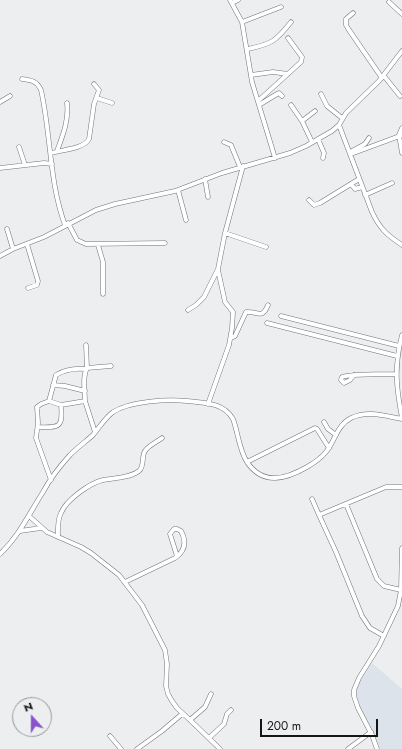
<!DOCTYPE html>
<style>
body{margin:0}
#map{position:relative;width:402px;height:749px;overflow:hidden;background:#eceef0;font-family:Jost,sans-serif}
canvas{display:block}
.north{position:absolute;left:12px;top:697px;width:40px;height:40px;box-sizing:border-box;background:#eceef0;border:1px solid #969799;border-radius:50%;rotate:339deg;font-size:11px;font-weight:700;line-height:16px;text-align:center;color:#151516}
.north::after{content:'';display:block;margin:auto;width:14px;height:18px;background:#8853cb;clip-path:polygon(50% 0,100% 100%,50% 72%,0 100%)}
.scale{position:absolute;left:260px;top:719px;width:118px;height:18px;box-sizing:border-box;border:2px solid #151516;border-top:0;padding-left:5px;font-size:12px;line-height:14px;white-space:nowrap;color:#151516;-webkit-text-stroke:3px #eceef0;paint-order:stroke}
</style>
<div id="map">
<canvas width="402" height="749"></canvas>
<div class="north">N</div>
<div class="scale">200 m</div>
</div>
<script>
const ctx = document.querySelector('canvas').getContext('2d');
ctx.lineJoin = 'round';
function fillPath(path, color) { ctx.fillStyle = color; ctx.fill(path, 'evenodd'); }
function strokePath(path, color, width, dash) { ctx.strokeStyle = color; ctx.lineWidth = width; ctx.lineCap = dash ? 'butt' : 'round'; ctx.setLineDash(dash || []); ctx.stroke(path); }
fillPath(new Path2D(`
 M372,663L402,689V749H378L356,699L357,686Z`), '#dce3eb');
const minor = new Path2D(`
 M230,0L242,22L252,82L275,158
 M389,2L402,14
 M232,3L238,0
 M353,13L346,19V25L349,30L382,78
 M242,22L281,7
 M248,49C272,44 276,41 291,22
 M251,75L273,72L288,74
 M384,76L400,96
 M22,79C31,80 37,81 41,90C51,134 49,182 65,225
 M321,94L327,106L342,118
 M97,98L112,103
 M258,101L301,62L302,57L288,38
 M0,102L10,96
 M259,105L277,94L279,93L282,96
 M291,105L302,121L312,142
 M302,121L315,111
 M339,125L372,212C380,229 387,235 402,245
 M402,128L399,135L402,153
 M318,139L324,153L323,158
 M224,142L231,145L240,167
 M19,147L25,165
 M57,151C63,135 69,120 67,103
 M352,151L365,144L369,138
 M51,153C61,150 84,149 89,139L94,104L99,90L94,84
 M351,154L402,135
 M0,168L44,163L52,164
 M205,179L208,197
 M351,184L355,189L362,187
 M178,190L186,220
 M365,195L392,183
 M309,200L314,205L320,203L359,179
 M68,223L77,240L86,244L165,243
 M7,229L13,249
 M225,233L266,247
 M27,244L38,281L37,285L28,288
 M98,245L103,262V294
 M0,256L13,249L44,237L96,210L115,204L175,191L222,173L290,153L306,146L332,131L339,125L346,113L379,81L402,51
 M188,310L196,305L204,297L218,269L225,233L243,166
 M281,316L399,346
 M267,323L397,356
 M402,335C394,367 396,386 402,418
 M231,338L235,336L246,312C258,311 262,320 268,305
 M87,368L111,366
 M354,375L350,380L344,383L341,380L342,377C350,374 386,374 396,374
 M53,385L65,386L85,391
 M49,401L61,405L85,401L95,432
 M85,401C85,391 82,377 87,368L86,345
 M208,404L229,345L232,328L233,312L225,302L218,270
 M324,422L328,429L336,435
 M38,427C60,428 63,427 61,405
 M247,462L315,428L317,429L329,448
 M51,480L36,438L38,423L37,407L41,404L49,401L56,375C64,370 76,368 86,369
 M312,499L319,515
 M346,504L377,579L384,586L401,590
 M29,516L47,532L81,547L91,553L119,575L142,605L165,650L167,664L166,686L168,694L172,701L177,708L190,720L220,749
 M20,531L41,528
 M58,537C58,529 57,521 61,513C66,500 90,483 103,480C114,478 130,478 139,471C145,466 141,457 145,451C149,445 157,442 162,438
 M0,554C19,536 29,514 43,492C50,479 60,466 70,455C77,448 85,442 93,435C99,428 105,418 113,412C130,401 168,399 187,401C204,403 223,402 233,419C238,432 239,450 247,462C263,486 286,479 307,467C314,463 321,458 326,452C335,441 337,425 351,418C368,410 385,416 402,419
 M125,582L175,558C185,551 187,542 181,531L177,529H174L170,534L177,556
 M384,636L370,628L362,616L336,552L319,515L386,487H402
 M190,720L205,707L211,694
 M110,736L121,749
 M209,738L224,724L227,714L231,710
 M137,749L162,731L182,714
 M348,749L371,732
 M377,749L372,735L358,708L354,696V690L359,678L379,646L398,606L401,590L402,548`);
strokePath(minor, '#717374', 5);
strokePath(minor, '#fff', 4);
</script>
